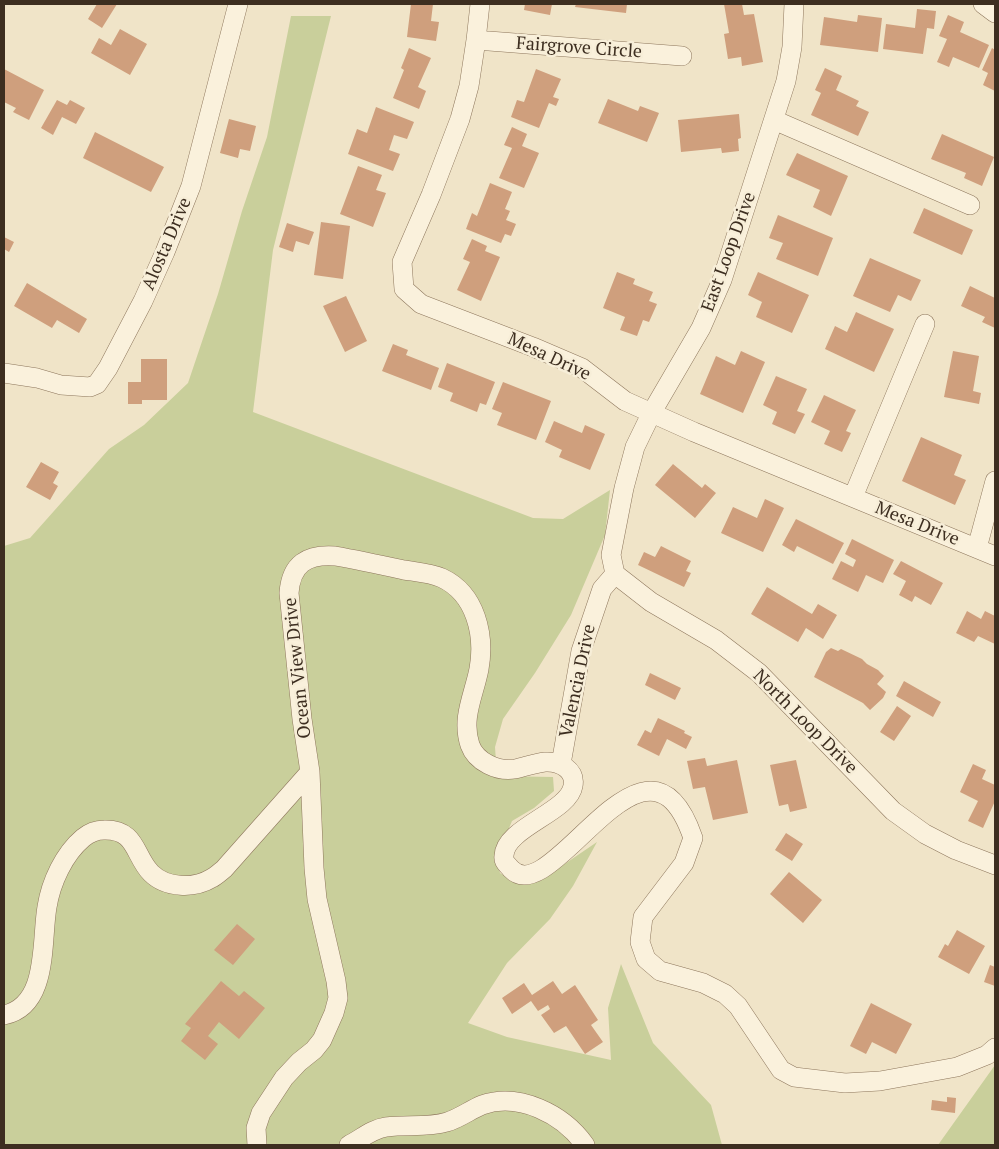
<!DOCTYPE html>
<style>
body{margin:0}
#map{position:relative;width:999px;height:1149px;overflow:hidden;background:#f0e4c8;font-family:"PT Serif",serif}
canvas{display:block}
.frame{position:absolute;inset:0;border:5px solid #3d2e20;pointer-events:none}
</style>
<div id="map">
<canvas width="999" height="1149"></canvas>
<div class="frame"></div>
</div>
<script>
const ctx = document.querySelector('canvas').getContext('2d');
ctx.lineJoin = 'round';
function fillPath(path, color) { ctx.fillStyle = color; ctx.fill(path, 'evenodd'); }
function strokePath(path, color, width, dash) { ctx.strokeStyle = color; ctx.lineWidth = width; ctx.lineCap = dash ? 'butt' : 'round'; ctx.setLineDash(dash || []); ctx.stroke(path); }
function label(font, color, halo, rows, align = 'center') {
  ctx.font = font + ' "PT Serif",serif'; ctx.lineWidth = 5; ctx.setLineDash([]); ctx.textBaseline = 'middle'; ctx.strokeStyle = halo; ctx.fillStyle = color; for (const [text, x, y, turn = 0] of rows) {
    ctx.save(); ctx.translate(x, y); ctx.rotate((+turn || 0) * Math.PI / 180); ctx.textAlign = isNaN(turn) ? turn : align; if (halo) ctx.strokeText(text, 0, 0); ctx.fillText(text, 0, 0); ctx.restore();
  }
}
fillPath(new Path2D(`
 M291,16H331L273,250L253,412L533,518L563,519L610,490L605,535L571,615L535,673L503,719L495,747L497,776L553,777L554,791L534,808L512,821L496,859L500,873L516,883L547,876L597,842L573,886L550,919L507,963L468,1023L507,1037L611,1060L608,1008L621,964L653,1043L711,1105L722,1145H4V546L30,538L109,449L144,425L188,383L218,294L242,211L267,137Z
 M995,1065V1145H938Z`), '#c9cf9b');
fillPath(new Path2D(`
 M97,4H117L102,28L88,19Z
 M411,4H433L431,21L439,22L436,41L407,37Z
 M525,4H552L550,15L524,10Z
 M576,4H627L626,13L575,7Z
 M724,4H742L744,15L754,14L763,62L742,66L741,57L728,59L724,34L729,33Z
 M917,9L936,11L934,29L927,28L923,54L883,49L886,24L915,28Z
 M858,15L882,18L878,52L820,45L824,17L857,22Z
 M948,15L964,22L960,32L989,45L979,68L953,57L949,67L937,62L947,39L939,36Z
 M120,29L147,44L130,75L91,53L99,38L111,45Z
 M409,48L431,58L418,87L426,91L419,109L393,98L404,70L401,68Z
 M992,48L995,50V91L983,85L988,73L982,70Z
 M825,68L842,76L836,90L859,101L856,106L869,112L858,136L811,115L821,93L815,90Z
 M4,69L44,90L29,120L13,112L16,108L4,102Z
 M536,69L561,79L553,97L559,99L556,106L549,103L539,128L511,117L517,100L524,102Z
 M608,99L638,111L640,106L659,113L647,142L598,123Z
 M57,100L67,105L70,100L85,108L76,124L62,117L53,135L41,128Z
 M376,107L414,122L407,139L394,135L389,150L400,154L393,171L348,154L357,129L367,133Z
 M739,114L741,138L738,139L739,151L722,153L721,148L681,152L678,120Z
 M229,119L256,126L250,151L240,149L238,158L220,153Z
 M512,127L527,134L522,146L539,153L524,188L499,178L512,148L504,145Z
 M95,132L164,167L151,192L83,158Z
 M942,134L994,157L982,186L964,178L966,173L931,159Z
 M797,153L848,176L831,216L813,207L820,190L786,175Z
 M358,166L382,175L376,190L386,193L373,227L340,214Z
 M490,183L512,192L505,209L510,211L506,220L516,224L511,236L505,234L501,243L466,229L472,213L477,216Z
 M924,208L973,230L962,255L913,233Z
 M778,215L833,238L818,276L776,259L783,243L769,238Z
 M321,222L350,226L343,279L314,275Z
 M287,223L314,232L309,245L296,241L293,252L279,247Z
 M4,237L14,242L9,252L4,249Z
 M472,239L487,246L485,251L500,257L481,301L457,290L470,262L463,259Z
 M870,258L921,280L911,301L898,295L890,312L853,296Z
 M617,272L635,279L633,284L653,292L649,301L657,304L649,322L643,320L637,336L620,330L625,317L603,308Z
 M758,272L809,295L792,333L756,317L762,302L748,295Z
 M27,283L87,319L79,333L57,320L52,328L14,306Z
 M970,286L995,298V328L982,322L985,317L961,306Z
 M346,296L367,341L345,352L323,306Z
 M856,312L894,329L874,372L825,349L835,326L847,332Z
 M393,344L408,350L406,355L439,368L431,390L382,371Z
 M741,351L765,362L743,413L700,394L716,356L735,365Z
 M953,351L979,356L973,391L981,393L979,404L944,397Z
 M141,359H167V400H142V404H128V382H141Z
 M447,363L495,382L486,405L480,403L477,412L450,401L453,393L438,387Z
 M776,376L807,389L797,411L805,414L795,434L772,424L777,412L763,405Z
 M503,382L551,401L536,440L497,425L502,413L492,409Z
 M824,395L856,410L846,431L851,433L842,452L824,444L830,431L811,422Z
 M554,421L582,433L585,425L605,434L590,470L559,457L562,450L545,442Z
 M921,437L962,455L954,475L966,480L955,505L902,481Z
 M41,462L59,472L53,483L58,486L50,500L26,487Z
 M673,464L702,488L705,484L716,493L695,518L655,485Z
 M765,499L784,508L763,552L721,533L733,507L757,518Z
 M796,519L844,543L833,564L797,546L794,552L782,545Z
 M852,539L894,560L883,583L866,575L858,592L832,579L841,561L853,567L856,560L845,554Z
 M661,546L691,561L686,571L691,573L684,587L638,565L644,552L655,557Z
 M901,561L943,583L931,605L915,596L912,602L899,595L906,581L893,574Z
 M767,587L812,614L818,604L837,615L823,639L806,628L798,642L751,614Z
 M967,611L981,619L985,611L995,616V644L978,636L974,642L956,633Z
 M831,648L838,651L841,649L862,659L867,664L878,670L884,676L877,684L886,692L883,698L870,710L863,703L814,677L826,652Z
 M650,673L681,688L675,700L645,685Z
 M904,681L941,702L933,717L896,696Z
 M897,706L911,716L894,741L880,732Z
 M658,718L685,731L684,733L692,737L686,749L667,739L659,756L637,745L645,730L651,733Z
 M705,758L707,766L737,760L748,813L713,820L705,787L693,789L687,761Z
 M796,760L807,808L790,812L788,804L779,806L770,765Z
 M973,764L986,770L982,779L995,785V801L983,828L968,821L978,801L960,792Z
 M786,833L803,844L792,861L775,850Z
 M789,872L822,900L803,923L770,894Z
 M237,924L255,939L233,965L214,950Z
 M957,930L985,946L969,974L938,957L945,944L948,946Z
 M990,965L995,967V986L984,982Z
 M221,981L239,996L244,991L265,1008L239,1039L219,1022L208,1036L218,1044L205,1060L181,1041L191,1028L185,1024Z
 M553,981L562,994L575,985L598,1020L591,1025L603,1042L585,1054L566,1026L554,1033L541,1015L550,1009L548,1005L538,1011L531,1001L512,1014L502,998L524,983L532,995Z
 M871,1003L912,1024L896,1054L872,1042L866,1054L850,1046Z
 M947,1097L956,1098L955,1113L931,1110L932,1100L947,1102Z`), '#cf9f7d');
const minor = new Path2D(`
 M480,4L476,40L469,86L460,119L431,195L402,262L404,289L421,304L533,347L582,368L625,401L694,432L995,556
 M983,4L995,13
 M476,40L682,56
 M774,120L970,205
 M4,373L37,378L61,385L90,387L97,384L108,368L143,301L165,252L191,186L238,4
 M853,497L925,324
 M977,548L995,481
 M615,574L611,555L624,488L635,447L652,412L701,328L722,280L786,81L792,47L794,4
 M615,574L651,602L716,640L759,673L893,811L925,834L956,850L995,865
 M561,764L581,651L602,589L615,574
 M4,1015C49,1006 41,941 47,907C51,882 64,854 83,838C89,833 97,830 104,830C137,829 134,856 151,873C166,888 194,889 212,878C216,876 220,872 224,869L310,772
 M257,1145L256,1128L261,1113L284,1078L299,1062L314,1050L322,1040L334,1013L338,998L336,981L317,899L314,868L310,772L302,719L289,593C291,564 307,554 335,556C358,560 381,565 404,570C417,572 431,573 442,578C476,594 485,635 479,669C474,695 461,718 470,745C476,762 498,772 515,769C525,767 535,763 545,762C560,761 576,770 573,786C569,812 504,828 504,856C503,862 507,864 511,869C553,912 646,701 693,838L684,863L643,917L640,942L646,959L660,971L703,983L725,994L738,1006L781,1070L794,1077L845,1083L880,1081L957,1067L987,1055L995,1048
 M349,1145C361,1139 372,1129 386,1127C407,1124 427,1128 447,1122C460,1118 470,1110 482,1105C519,1092 563,1114 585,1145`);
strokePath(minor, '#8d765c', 20);
strokePath(minor, '#faf1dc', 19);
label('18px', '#3d2e20', '#f7eed8', [
 ["Fairgrove Circle",579,48,4],
 ["Alosta Drive",167,244,-67],
 ["East Loop Drive",729,252,-70],
 ["Mesa Drive",549,357,25],
 ["Mesa Drive",917,524,22],
 ["Ocean View Drive",298,668,-96],
 ["Valencia Drive",578,681,-78],
 ["North Loop Drive",805,722,45]
]);
</script>
